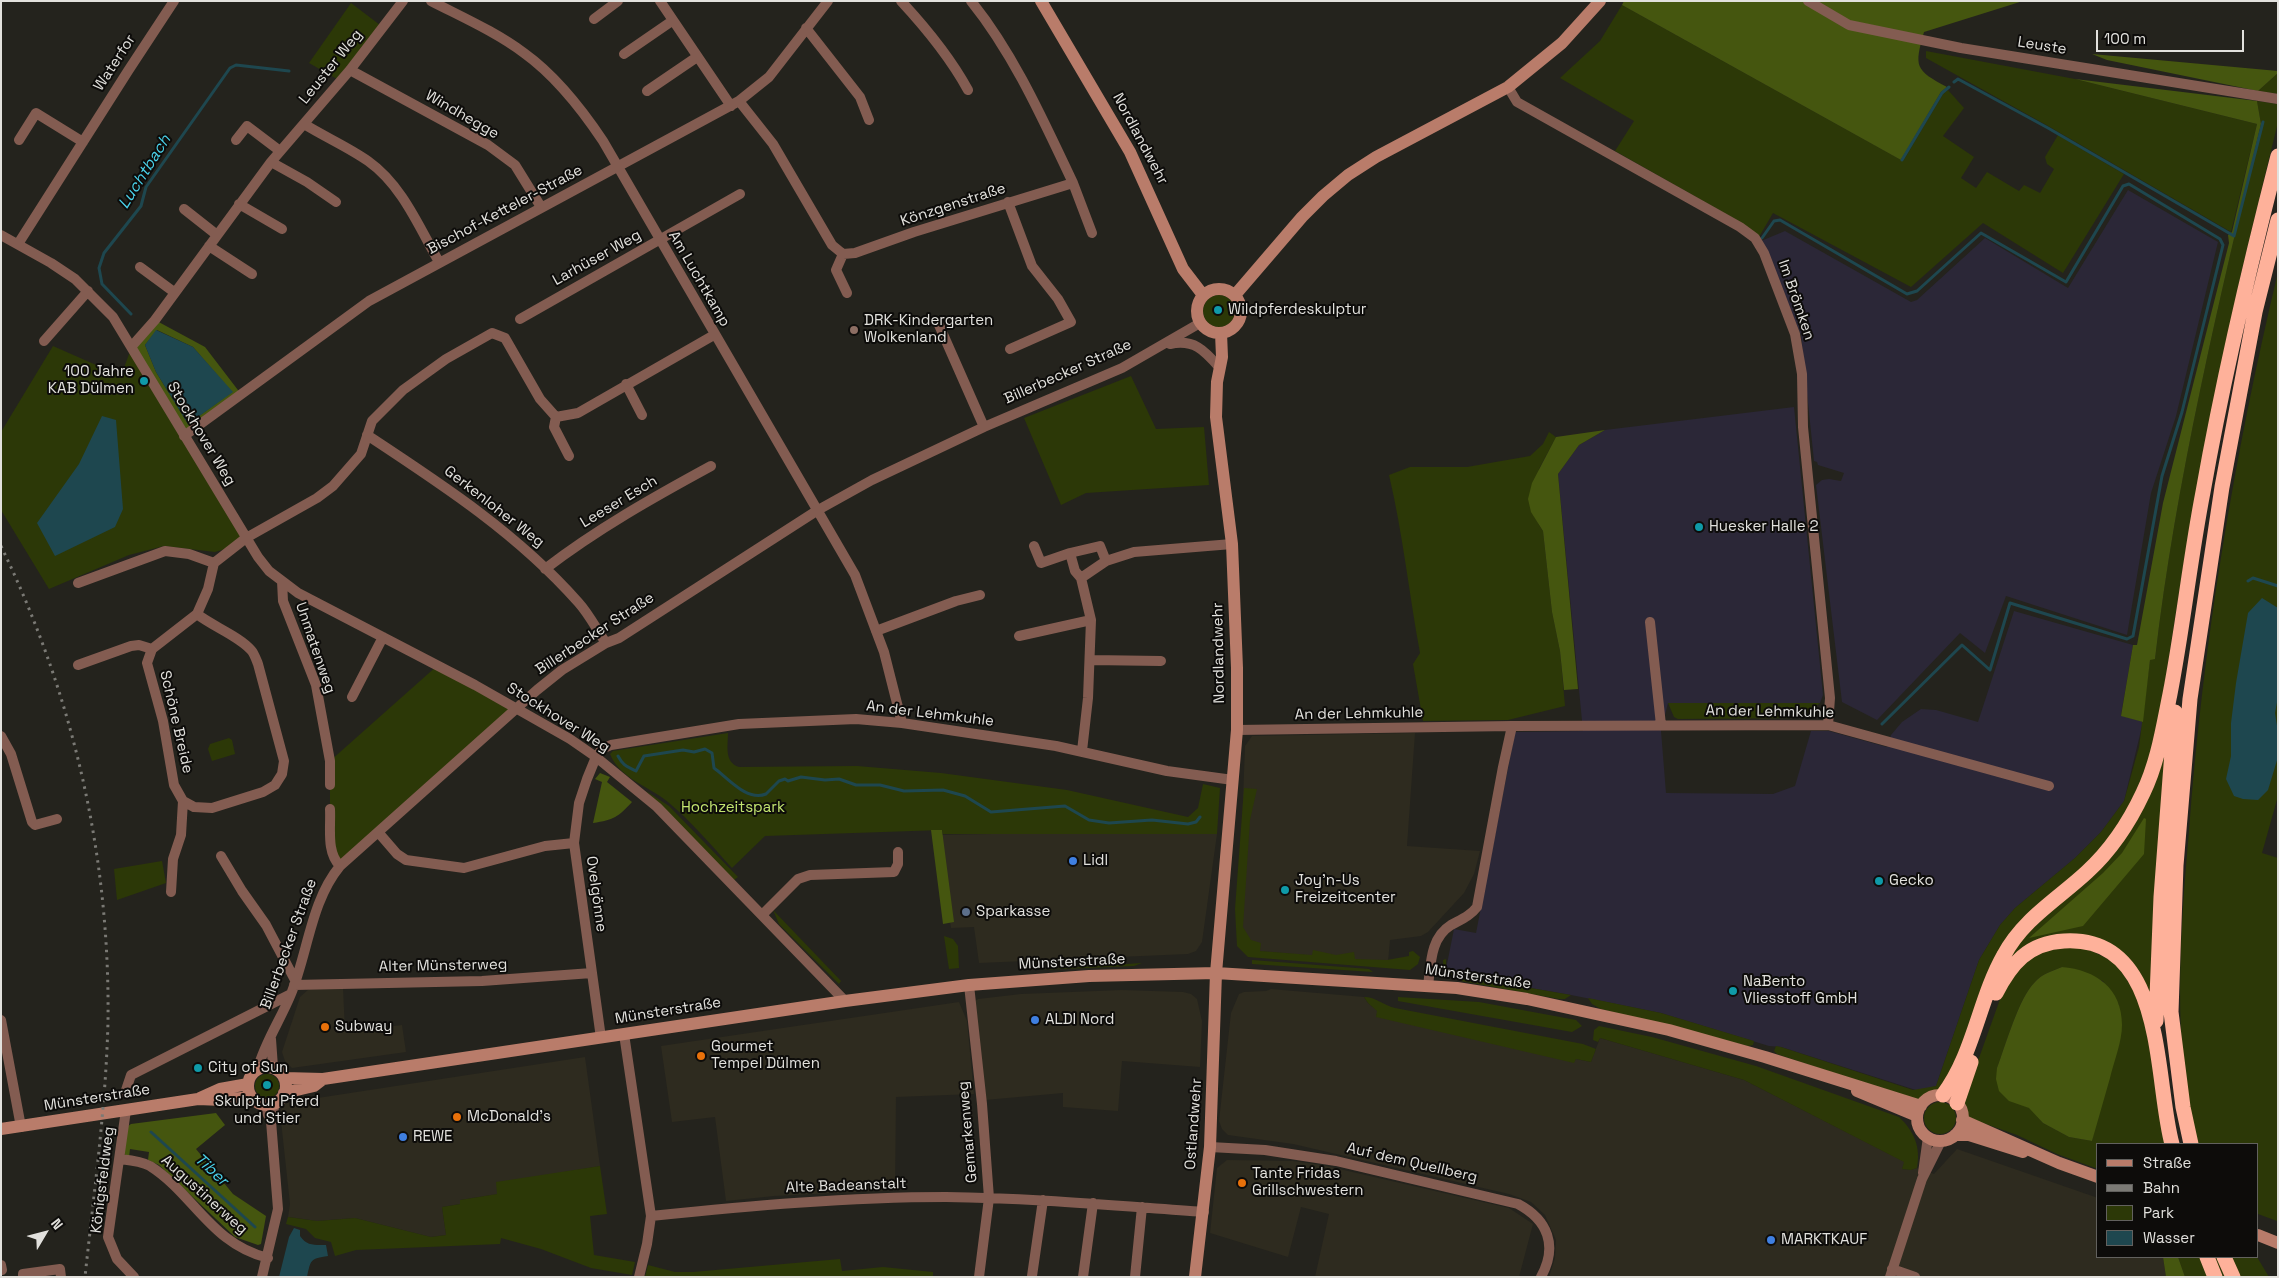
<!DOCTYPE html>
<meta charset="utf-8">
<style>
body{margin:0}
#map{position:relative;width:2279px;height:1278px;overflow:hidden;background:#24231d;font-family:"Space Grotesk",sans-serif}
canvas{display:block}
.frame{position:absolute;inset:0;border:2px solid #e2e1dd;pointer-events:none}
.legend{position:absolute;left:2096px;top:1143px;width:162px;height:115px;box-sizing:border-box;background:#0d0c0a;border:1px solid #62615e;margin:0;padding:6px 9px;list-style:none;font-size:15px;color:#e2e1dd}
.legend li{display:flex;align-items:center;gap:10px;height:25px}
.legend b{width:25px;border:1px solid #62615e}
.north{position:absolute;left:20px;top:1208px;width:50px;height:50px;-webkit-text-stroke:4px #0d0c0a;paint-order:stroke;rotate:53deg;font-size:14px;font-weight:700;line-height:20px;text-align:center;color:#e2e1dd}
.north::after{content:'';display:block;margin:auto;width:18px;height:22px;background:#e2e1dd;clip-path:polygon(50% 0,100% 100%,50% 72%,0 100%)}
.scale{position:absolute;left:2096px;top:30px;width:148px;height:22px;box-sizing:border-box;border:2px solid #e2e1dd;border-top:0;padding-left:6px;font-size:15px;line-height:18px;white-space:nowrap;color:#e2e1dd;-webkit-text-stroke:4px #0d0c0a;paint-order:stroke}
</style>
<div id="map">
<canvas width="2279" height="1278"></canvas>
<div class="frame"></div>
<ul class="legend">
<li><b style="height:6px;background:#b97c6a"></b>Straße</li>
<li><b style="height:6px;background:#7b7a75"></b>Bahn</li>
<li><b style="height:14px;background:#2c3807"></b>Park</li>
<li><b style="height:14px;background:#1e474f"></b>Wasser</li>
</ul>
<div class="north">N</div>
<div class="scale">100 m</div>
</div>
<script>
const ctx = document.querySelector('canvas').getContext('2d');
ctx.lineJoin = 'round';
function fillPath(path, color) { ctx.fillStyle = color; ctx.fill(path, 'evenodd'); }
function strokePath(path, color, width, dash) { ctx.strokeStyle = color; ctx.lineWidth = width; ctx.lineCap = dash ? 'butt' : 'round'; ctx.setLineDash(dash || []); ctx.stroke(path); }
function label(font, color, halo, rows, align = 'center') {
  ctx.font = font + ' "Space Grotesk",sans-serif'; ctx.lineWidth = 4; ctx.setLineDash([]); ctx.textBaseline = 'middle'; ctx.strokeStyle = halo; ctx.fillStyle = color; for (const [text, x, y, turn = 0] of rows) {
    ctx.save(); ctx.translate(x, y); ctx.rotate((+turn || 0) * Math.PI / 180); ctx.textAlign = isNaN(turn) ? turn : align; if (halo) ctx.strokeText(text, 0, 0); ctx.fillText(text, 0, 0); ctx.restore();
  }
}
fillPath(new Path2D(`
 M1415,733L1407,846L1480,851L1474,874L1464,893L1428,932L1421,936L1390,940L1388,962L1246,950L1238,933L1245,746L1252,736Z
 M991,834H1217L1202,942L1196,951L1188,954L979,963L974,927L951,928L937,835Z
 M343,987L345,1032L402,1025L406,1052L292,1068L285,1061L282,1052L300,997L309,989Z
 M1271,989L1364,997L1368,1003L1378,1011L1376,1016L1574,1062L1576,1059L1591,1062L1600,1038L1744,1080L1905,1162L1902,1169L1911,1170L1917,1168L1934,1174L1957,1149L2098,1198V1257H2163L2166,1277H1915L1893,1269L1890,1277H1549L1555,1258L1556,1240L1545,1215L1531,1202L1509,1194L1293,1144L1228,1135L1222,1129L1219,1121L1231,1013L1239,994L1244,992L1266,991Z
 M1122,990L1183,992L1191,994L1197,999L1202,1021L1200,1067L1122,1061L1118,1111L1063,1107V1093L985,1100L975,1001L978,999L1021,994Z
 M959,1002L967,1021L974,1094L896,1097L895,1190L774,1196L726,1201L715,1117L672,1122L661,1046Z
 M585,1057L600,1166L560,1173L498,1194L460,1200V1204L442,1207L446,1235L431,1237L355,1218L317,1221L288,1217L290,1204L280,1112L285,1103Z
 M1227,1160L1293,1161L1322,1165L1509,1208L1533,1224L1519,1277H1315L1329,1214L1301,1207L1288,1257L1210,1233L1217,1168Z`), '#2e2b1f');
fillPath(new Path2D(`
 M2128,190L2218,242L2176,416L2151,493L2127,635L2006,596L1985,653L1960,633L1877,720L1842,702L1816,485L1822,480L1829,479L1841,481L1844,473L1818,465L1817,462L1814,461L1801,335L1761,241L1785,231L1911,302L1917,300L1985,238L2068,288Z
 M1794,407L1823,695L1820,703H1668L1661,731L1666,793L1773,794L1795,786L1811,731H1829L1887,747L1891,735L1902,722L1921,709L1936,710L1978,722L2014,611L2133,645L2121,715L2143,722L2124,801L2101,832L2075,858L2015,908L2000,925L1979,960L1936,1086L1919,1091L1781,1047L1769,1046L1661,1013L1571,995L1473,978L1469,974L1446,969L1454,929L1476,933L1515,732L1583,731L1558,474L1579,445L1605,430Z`), '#2b2737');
fillPath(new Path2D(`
 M351,3L380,25L337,79L309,63Z
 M1622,5L1903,161L1943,94L1948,90L1964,108L1943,136L1974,157L1961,178L1976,188L1987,172L2019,191L2024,185L2040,193L2054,169L2047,164L2045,157L2058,135L2124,174L2063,273L1983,223L1911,287L1773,213L1759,237L1742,223L1615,151L1634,121L1560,78L1600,41Z
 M1926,51L2075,79L2257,124L2231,232L2048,126L1926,58Z
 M2278,73V94L2258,91Z
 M2257,101L2278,104V122L2240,278L2205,443L2184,561L2156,740L2137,797L2097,856L2035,909L1939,1092L1919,1099H1911L1777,1054L1774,1051L1776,1046L1781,1047L1913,1090L1936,1086L1979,960L2000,925L2015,908L2075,858L2101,832L2124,801L2139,747L2150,659H2155C2176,478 2219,301 2261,124Z
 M2278,272V796L2262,853L2278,858L2277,1221L2258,1214V1144H2196C2172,1043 2180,934 2189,831C2203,643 2234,456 2278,272Z
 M1203 311a16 16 0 1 1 32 0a16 16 0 1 1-32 0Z
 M53,346L121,376L132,346L246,538L232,547L215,552L164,546L129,555L49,589L1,510V432Z
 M1131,376L1156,429L1204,427L1209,485L1086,493L1061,505L1024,418Z
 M1549,432L1556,437L1539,469L1538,523L1543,531L1552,612L1560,651L1565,706L1508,720L1423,721L1413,664L1420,653C1409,594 1403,534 1389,475L1410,467H1467L1530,456L1543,444Z
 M438,665L517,710L340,866L335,861L330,809V761Z
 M1668,703H1820L1802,718L1678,719L1674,717Z
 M728,733C728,746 724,762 739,767L857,766L941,773L1067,790L1188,817L1198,808L1203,784L1220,788L1217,834H943L942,830L765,836L732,868C712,846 691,821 668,802C650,787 619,778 610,754L613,751Z
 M229,738L232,740L235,754L212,761L208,749L210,744Z
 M2165,752L2155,900L2151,1002L2095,941L2007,959L2018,942L2090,876Z
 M1244,788L1257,789L1250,820L1243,927L1251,940L1261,943L1260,951L1312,955L1313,950L1336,955L1354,952L1355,959L1387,960L1409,956V952L1413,951L1420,957L1418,964L1410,970L1248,957L1237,946L1235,909Z
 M646,791L669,806L738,877L734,880Z
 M162,861L166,883L117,900L114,869Z
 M773,910L841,981L839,984L779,924Z
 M944,936L953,939L958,946L959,968L949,969Z
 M2053,947H2084L2116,963L2142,1003L2166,1144H2098V1169L2057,1154L2017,1135L1969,1118C1958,1101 1969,1074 1979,1058L2004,988L2026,960ZM2062,967L2103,981L2119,1005L2092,1141L2069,1137L2043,1123L2030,1108L2018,1103L1997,1068C2005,1047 2019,997 2035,982C2042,974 2052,971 2062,967Z
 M1446,959V969L1469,975L1473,978L1571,995L1565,999H1559L1461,981V978C1450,976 1443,972 1443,960Z
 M1252,960L1369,969L1373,972L1252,964Z
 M1142,963L1134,966L1037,970Z
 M1364,997C1376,997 1383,1005 1395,1008L1583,1044L1596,1049L1591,1062L1576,1059L1574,1063L1376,1017L1377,1011L1368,1003Z
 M1398,997L1479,1002L1576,1020L1582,1026L1572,1032L1398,1001Z
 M1588,998L1661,1013L1754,1041L1753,1045L1748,1046L1601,1009L1592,1004Z
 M1599,1026L1652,1037L1756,1066L1899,1117C1914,1131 1921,1147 1917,1168L1911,1170L1902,1169L1904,1162L1744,1080L1600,1038L1598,1042L1593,1040L1594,1030Z
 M255 1086a12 12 0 1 1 24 0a12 12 0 1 1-24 0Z
 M1924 1118a16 16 0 1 1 32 0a16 16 0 1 1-32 0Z
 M600,1166L607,1214L590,1216L594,1255L635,1262L632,1275L591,1268L541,1249L501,1238L500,1244L356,1250L335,1256L331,1242L315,1238L306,1229L286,1224L288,1217L317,1221L355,1218L431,1237L446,1235L442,1207L460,1204V1200L497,1194L496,1182Z
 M2178,1257H2257L2269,1277H2185Z
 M840,1259L842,1271L883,1267L933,1272V1277H645L648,1265L675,1272H693Z`), '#2c3807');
fillPath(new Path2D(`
 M1624,1H2023L1924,32C1914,67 1915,70 1947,87L1941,92L1901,160L1622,5Z
 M2092,54L2278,71V73L2258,91L2107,60Z
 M2075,79L2257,101L2261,124C2219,301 2176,479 2155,659L2150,660L2143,722L2121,716L2133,645H2137L2163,503L2229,243L2228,235L2232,232L2257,124Z
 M155,320L205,347L241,394L184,436L132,346ZM157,330L193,347L232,392L188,424L156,372L145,345Z
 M1605,430L1579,445L1558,474L1578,689L1564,690L1560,651L1552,612L1543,531L1531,512L1528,499L1532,483L1556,437Z
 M600,773L610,777L607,782L632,802C618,817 614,820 593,823L602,782L595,779Z
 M2144,818L2146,819L2144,854L2083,926L2029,938L2103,873L2122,853Z
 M931,830H942L954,922L943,924Z
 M2062,967C2096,970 2122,988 2122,1025C2122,1042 2114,1061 2110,1078C2104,1099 2098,1120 2092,1141L2069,1137L2043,1123L2029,1108L2009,1101L1999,1091L1996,1079L1997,1068C2005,1047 2019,997 2035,982C2042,974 2052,971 2062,967Z
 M216,1113L225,1125L196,1149L233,1194L266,1216L261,1244L258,1245L235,1237L159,1165L148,1160L149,1152L130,1149L129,1157L124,1154L128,1126L131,1124Z
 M2163,1257H2178L2185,1277H2166Z`), '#45560f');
fillPath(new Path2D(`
 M156,330L193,347L233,392L188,424L156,372L145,345Z
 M102,416L116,420L123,509L115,527L55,556L37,523L79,464Z
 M2262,598L2278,608V697L2275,713L2278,732V757L2268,790L2258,800L2243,799L2234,796L2226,779L2231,756V723L2236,683L2248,613Z
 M294,1228L300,1230V1236C307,1246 314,1245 326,1245L328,1256C310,1259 311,1259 307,1277H279L289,1237Z`), '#1e474f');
strokePath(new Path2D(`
 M1954,82L1958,79L2048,128L2234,236L2263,122
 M1902,160L1942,93L1949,87
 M1762,238L1774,221L1780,220L1907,294L1917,291L1981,233L2066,282L2123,186L2129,184L2220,239L2223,245L2182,412L2162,476L2133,636L2127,639L2010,603L1990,670L1962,645L1882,724
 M131,314L102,284L99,268L104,253L141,206L146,187L230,68L236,65L289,71
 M2248,581L2253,578L2278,586
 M618,756C624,767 627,766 636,771L644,756L683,750L694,752L705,749L712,753L714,768C728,778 747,802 766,794L779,781L785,779L788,781L801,777L825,780L839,779L856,785H880L904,791L943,790L965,796L991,812L1065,806L1089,820L1109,823L1152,820L1188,824L1196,822L1200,817
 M151,1132L255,1227`), '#1e474f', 3);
strokePath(new Path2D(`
 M431,1C462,17 496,32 524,53C556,76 581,108 603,141L855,575L884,652L902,723
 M660,1L731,106
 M901,1C927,29 950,57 968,90
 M971,1C1014,54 1044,122 1073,183
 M1808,1L1849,25L1961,48L2278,99
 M594,19L618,1
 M806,28L860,97L869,120
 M624,54L672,21
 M350,70L488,145L515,165L541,207
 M1508,87L1517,102L1740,227L1755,238L1764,253L1795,334L1802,374L1803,427L1830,698L1828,725
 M647,91L697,57
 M739,101L773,144L832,245L843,254L855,253L914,232L1073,183L1092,233
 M304,124C325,137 348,147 368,161C402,185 419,227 439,262
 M19,140L36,113L83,142
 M236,140L247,126L280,151
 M271,162L307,182L336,202
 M1008,202L1032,266L1058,299L1071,322L1010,349
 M239,204L282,229
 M184,209L217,235
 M1,235L51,263L75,279L113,317L258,557L269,571L298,593L475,685L570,739L596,757L657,807L845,1001
 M18,244L128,71L174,1
 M209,246L252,274
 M843,254L836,270L847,293
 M140,267L174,292
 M520,319L740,194
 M939,325L984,427
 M44,341L88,291
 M1170,344C1194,339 1204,350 1219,367
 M132,346L155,320L271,162L350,70L403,1
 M626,384L642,415
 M556,417L554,427L569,456
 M367,435C443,485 518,534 578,602C589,614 597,630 606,643
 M184,436L369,301L739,101L769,77L828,1
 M1034,546L1041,563L1070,553
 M545,569C597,529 654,497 711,466
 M1081,578L1075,571L1070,553L1100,546L1106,561
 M282,581L283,601L316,685L330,761V785
 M78,583L165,551L189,554L214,563
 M197,614C212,626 239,636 251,650C254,653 256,659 258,664L284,761L282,774L275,785L263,792L212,808L194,807L183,801L174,785L163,721L147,663L152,649L197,614L208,589L214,563L246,538L317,498L333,486L361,454L372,421L403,390L446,359L492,333L505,338L540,399L556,417L578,413L714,335
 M1650,622L1661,725
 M876,631L956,601L980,595
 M1019,636L1091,620
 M1091,660L1161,661
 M78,665L131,646L139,645L152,649
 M352,697L383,637
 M1237,730L1512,726L1828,725L2049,786
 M1,736L11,754L32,822L35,825L57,819
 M1082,751L1088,698L1091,620L1081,578L1106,561L1134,552L1232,544
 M330,809C331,828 326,852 340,866
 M378,832L397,854L406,860L464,868L545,846L574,843
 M221,856L242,891L266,925L296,982
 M171,892L173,859L181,835L183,801
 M762,915L798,879L810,875L894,872L898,864V852
 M294,985L482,981L592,973
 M969,985L982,1104L989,1198L979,1277
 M1428,986C1431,964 1430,938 1451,925C1462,919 1470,916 1477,907L1503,767L1512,726
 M1,1020L21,1127
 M624,1034L651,1216L647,1244L639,1277
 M601,1038L574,843L579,803L587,779L596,757L602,749L611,745L739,724L856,719L902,723L1056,746L1167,771L1233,780
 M271,1039L273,1067
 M258,1068C265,1042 281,1019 291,994C308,952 311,901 340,866L537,690L562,670L606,643L619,638L818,510L872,480L984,427L1122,368L1200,323
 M125,1093L131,1075L291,994
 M263,1104L271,1121
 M126,1110L108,1237L117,1259L134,1277
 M1210,1147L1265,1150L1336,1161L1518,1204C1548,1220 1558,1246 1541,1277
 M120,1159C129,1160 141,1161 150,1166C194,1194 211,1244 268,1258
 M1923,1173L1928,1137
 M651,1216C749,1206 847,1197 946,1197C1032,1198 1118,1206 1204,1212
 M1,1265L2,1270
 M1892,1269L1915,1277
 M1032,1276L1043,1200
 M23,1277V1274L60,1269L61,1277
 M262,1277L278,1209L271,1121L275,1103
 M1083,1277L1093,1203
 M1135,1277L1142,1207
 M1890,1277L1922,1179L1941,1141`), '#835c51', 10);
strokePath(new Path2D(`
 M1041,1L1130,152L1183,269L1203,295
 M1197 311a22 22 0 1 1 44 0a22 22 0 1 1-44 0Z
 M1235,295L1302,217L1323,196L1348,175L1376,157L1508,87L1562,43L1600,1
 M248 1086a19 19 0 1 1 38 0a19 19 0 1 1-38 0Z
 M284,1078L323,1079L845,1001L969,985L1089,976L1216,973L1457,988L1527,999L1669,1030L1765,1057L1921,1106
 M1857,1091L1917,1116
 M284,1093L314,1086L323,1079
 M1917 1118a23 23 0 1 1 46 0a23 23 0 1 1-46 0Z
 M200,1098L220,1089L248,1084
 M1962,1120L2059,1163L2098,1177
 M1,1129L198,1099L222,1100L251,1097
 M1955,1135H1969L2023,1152
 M2258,1235L2278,1243
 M1195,1277L1210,1147L1216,973L1237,730V668L1232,544L1216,417L1217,382L1222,357L1221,333`), '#b97c6a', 12);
strokePath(new Path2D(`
 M1996,993C2011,964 2028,943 2064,941C2167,935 2154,1079 2172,1144
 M2156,1021L2161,897L2175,712
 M1943,1095C1974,1054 1979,999 2004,955C2023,919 2058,899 2087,872C2111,850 2129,823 2143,793C2158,762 2163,728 2170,694C2183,627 2190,559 2203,492C2223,379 2249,268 2278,156
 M1957,1103L1971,1062
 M2191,1144L2183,1107L2171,1012L2176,865L2190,699L2222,487L2255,312L2278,220
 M2207,1257L2215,1277
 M2224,1257L2233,1277`), '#feb19a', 15);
strokePath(new Path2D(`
 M1,546C73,695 110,855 108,1021C106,1106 94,1192 85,1277`), '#7b7a75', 3, [2.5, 5]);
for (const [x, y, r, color] of [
 [1218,310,5,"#0f9aa8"],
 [854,330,5,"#8d6e63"],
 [144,381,5,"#0f9aa8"],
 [1699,527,5,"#0f9aa8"],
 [1073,861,5,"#3f7fe0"],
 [1879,881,5,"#0f9aa8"],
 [1285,890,5,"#0f9aa8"],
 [966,912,5,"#5c6f8a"],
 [1733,991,5,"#0f9aa8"],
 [1035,1020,5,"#3f7fe0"],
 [325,1027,5,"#e8710a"],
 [701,1056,5,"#e8710a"],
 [198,1068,5,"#0f9aa8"],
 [267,1085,5,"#0f9aa8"],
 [457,1117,5,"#e8710a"],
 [403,1137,5,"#3f7fe0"],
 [1242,1183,5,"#e8710a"],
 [1771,1240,5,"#3f7fe0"]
]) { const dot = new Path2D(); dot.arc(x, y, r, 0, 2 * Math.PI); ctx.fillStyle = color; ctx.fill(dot); strokePath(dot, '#0d0c0a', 2); }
label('15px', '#e2e1dd', '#0d0c0a', [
 ["Leuste",2042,46,9],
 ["Waterfor",115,63,-57],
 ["Leuster Weg",331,67,-51],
 ["Windhegge",462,115,30],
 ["Nordlandwehr",1140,139,62],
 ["Könzgenstraße",953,205,-18],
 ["Bischof-Ketteler-Straße",505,210,-28],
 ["Larhüser Weg",597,258,-29],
 ["Am Luchtkamp",699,279,60],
 ["Im Brömken",1796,300,71],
 ["Billerbecker Straße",1068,372,-24],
 ["Stockhover Weg",201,434,59],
 ["Leeser Esch",619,502,-31],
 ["Gerkenloher Weg",494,507,38],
 ["Billerbecker Straße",595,634,-33],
 ["Unmatenweg",315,648,71],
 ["Nordlandwehr",1219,653,-91],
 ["An der Lehmkuhle",1770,712,1],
 ["An der Lehmkuhle",930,714,7],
 ["An der Lehmkuhle",1359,714,-1],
 ["Stockhover Weg",558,718,32],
 ["Schöne Breide",176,722,77],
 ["Ovelgönne",596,894,82],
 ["Billerbecker Straße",289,944,-70],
 ["Münsterstraße",1072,962,-3],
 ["Alter Münsterweg",443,966,-1],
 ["Münsterstraße",1478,977,8],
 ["Münsterstraße",668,1011,-9],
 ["Münsterstraße",97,1098,-9],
 ["Ostlandwehr",1194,1124,-86],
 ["Gemarkenweg",968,1132,-95],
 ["Auf dem Quellberg",1412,1163,13],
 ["Königsfeldweg",103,1180,-83],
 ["Alte Badeanstalt",846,1186,-2],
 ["Augustinerweg",204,1195,42]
]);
label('15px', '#e2e1dd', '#0d0c0a', [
 ["Wildpferdeskulptur",1228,310],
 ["DRK-Kindergarten",864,321],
 ["Wolkenland",864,338],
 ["100 Jahre",134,372,"right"],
 ["KAB Dülmen",134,389,"right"],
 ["Huesker Halle 2",1709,527],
 ["Lidl",1083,861],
 ["Joy'n-Us",1295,881],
 ["Freizeitcenter",1295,898],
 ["Gecko",1889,881],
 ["Sparkasse",976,912],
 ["NaBento",1743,982],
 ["Vliesstoff GmbH",1743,999],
 ["ALDI Nord",1045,1020],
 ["Subway",335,1027],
 ["Gourmet",711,1047],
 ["Tempel Dülmen",711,1064],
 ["City of Sun",208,1068],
 ["Skulptur Pferd",267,1102,"center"],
 ["und Stier",267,1119,"center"],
 ["McDonald's",467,1117],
 ["REWE",413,1137],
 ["Tante Fridas",1252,1174],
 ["Grillschwestern",1252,1191],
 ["MARKTKAUF",1781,1240]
], 'left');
label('15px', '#c3e570', '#0d0c0a', [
 ["Hochzeitspark",733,808]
]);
label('italic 16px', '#4ad2eb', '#0d0c0a', [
 ["Luchtbach",145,172,-58],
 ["Tiber",211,1170,43]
]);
</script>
